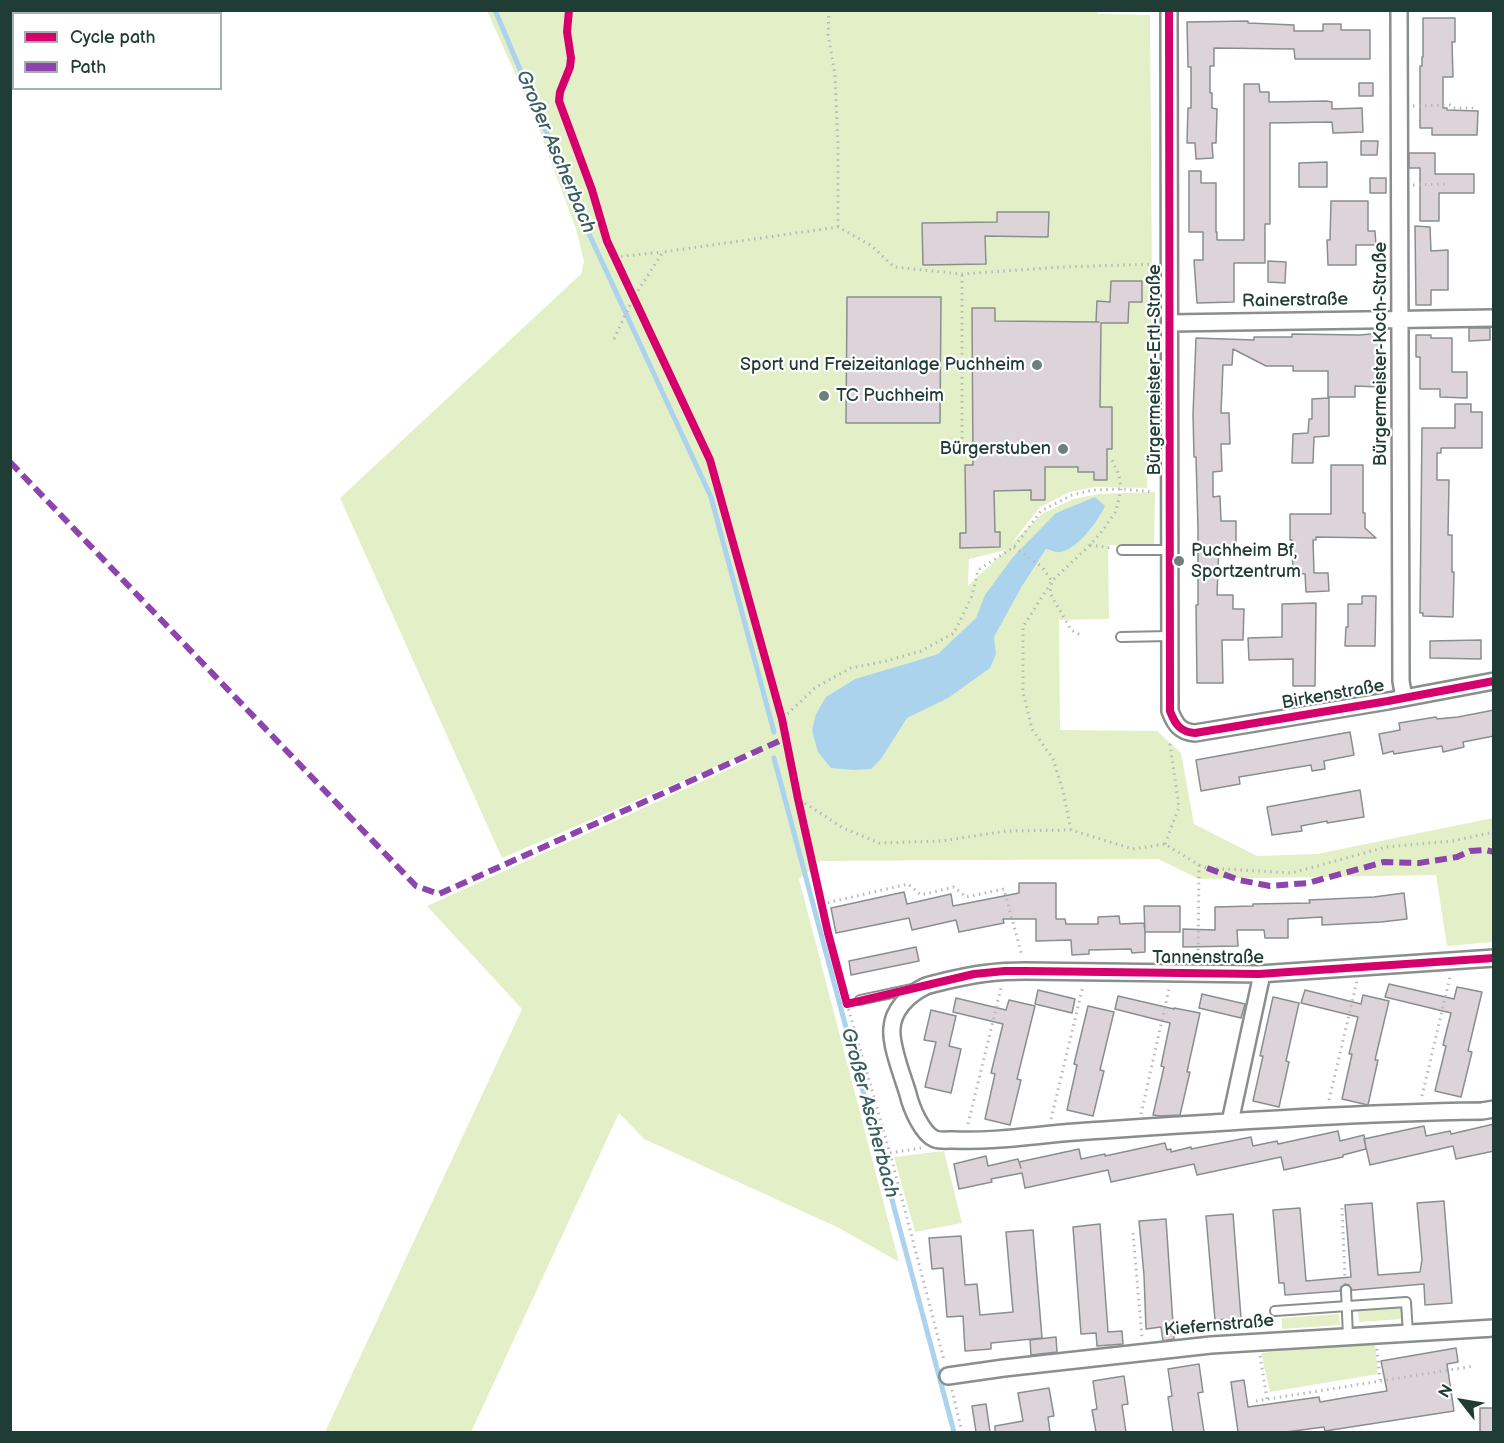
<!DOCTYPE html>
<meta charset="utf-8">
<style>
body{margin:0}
#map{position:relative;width:1504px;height:1443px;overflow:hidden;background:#fff;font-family:"Balsamiq Sans",sans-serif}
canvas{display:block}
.frame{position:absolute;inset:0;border:12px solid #1f3d34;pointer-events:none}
.legend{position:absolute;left:12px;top:12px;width:210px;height:78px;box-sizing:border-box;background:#fff;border:2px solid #a5b1ae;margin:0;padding:8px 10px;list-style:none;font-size:18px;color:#1f3d34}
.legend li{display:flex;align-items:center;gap:12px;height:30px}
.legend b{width:30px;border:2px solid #a5b1ae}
.north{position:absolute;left:1432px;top:1371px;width:60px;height:60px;-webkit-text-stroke:4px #fff;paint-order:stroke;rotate:301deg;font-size:16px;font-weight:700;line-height:24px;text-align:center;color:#1f3d34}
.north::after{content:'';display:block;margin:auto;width:21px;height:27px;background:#1f3d34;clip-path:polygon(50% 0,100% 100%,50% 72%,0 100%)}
</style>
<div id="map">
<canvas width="1504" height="1443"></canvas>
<div class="frame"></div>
<ul class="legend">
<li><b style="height:8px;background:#d6006c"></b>Cycle path</li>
<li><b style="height:8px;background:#8e44ad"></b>Path</li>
</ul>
<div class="north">N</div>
</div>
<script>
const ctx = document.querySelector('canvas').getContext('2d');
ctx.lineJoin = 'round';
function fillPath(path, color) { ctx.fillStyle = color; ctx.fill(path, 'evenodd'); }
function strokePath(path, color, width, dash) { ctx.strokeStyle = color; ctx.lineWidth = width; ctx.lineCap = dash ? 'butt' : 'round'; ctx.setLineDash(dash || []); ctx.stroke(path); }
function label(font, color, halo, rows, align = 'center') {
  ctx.font = font + ' "Balsamiq Sans",sans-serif'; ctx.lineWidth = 4.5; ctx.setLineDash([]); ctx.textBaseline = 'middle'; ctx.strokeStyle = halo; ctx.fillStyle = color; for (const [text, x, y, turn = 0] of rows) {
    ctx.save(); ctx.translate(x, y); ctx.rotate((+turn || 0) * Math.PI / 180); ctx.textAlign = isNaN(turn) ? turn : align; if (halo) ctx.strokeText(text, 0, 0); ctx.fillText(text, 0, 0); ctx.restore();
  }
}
fillPath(new Path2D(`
 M1097,10L1098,14L1150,15L1152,284L1147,488L1095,487L1070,492L1040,507L1011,544L1042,514L1073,499L1099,494L1155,492L1154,545H1108L1109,619L1059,620L1060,730L1157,731L1181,753L1194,824L1257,856L1317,854L1493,818V942L1447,946L1436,875L1199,879L1158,859L821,861L799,879L899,1262L839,1228L644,1139L619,1113L471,1432H325L522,1009L427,906L758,756L749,752L502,858L340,498L581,274L584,261L576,229L533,113L487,11ZM1006,550L968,586L969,559Z
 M944,1151L962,1223L915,1232L894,1157Z
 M1402,1308V1319L1359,1322L1358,1311Z
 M1339,1314L1340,1325L1282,1329V1318Z
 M1375,1343L1378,1374L1270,1392L1261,1353Z`), '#e3f0c7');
fillPath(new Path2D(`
 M1095,497L1105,506C1099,520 1076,551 1060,552C1055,553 1051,550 1046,549L1022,586L994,637L996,654L990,668L948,698L907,718L881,759L871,769L853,770L831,768L818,752L812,730L816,714L826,697L855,679L916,661L938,654L976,618L985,595L1013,557L1056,513Z`), '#acd3ee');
strokePath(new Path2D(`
 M495,10L590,236L711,497L774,732
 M774,758L954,1432`), '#acd3ee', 5);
const building = new Path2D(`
 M1423,18H1455V42H1452L1453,77H1443V108H1447V110L1478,111L1477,135H1432V128H1420V66H1422V57H1423Z
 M1248,21V23L1294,25V31H1323V24H1341V30H1370V59H1295L1294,49L1214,48V66H1210V93H1212V108L1217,109L1216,143H1212L1213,158L1196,159L1195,143H1187L1188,108H1191V67H1188L1187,22Z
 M1359,83H1373V96H1359Z
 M1244,84H1259L1260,92H1269V102L1326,101L1332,102V109L1362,108L1363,132L1333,133L1332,122L1270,123V224H1265V263H1234V302L1197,303L1194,260H1203V232H1189V171H1201V183H1216V232H1217V240H1244Z
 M1361,141H1378L1377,155H1361Z
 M1409,153H1435V174H1474V193H1439V221H1420V168H1409Z
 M1327,162V187H1299V163Z
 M1370,178H1386V193H1370Z
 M1331,201H1368V231H1375L1376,245H1356V265H1328L1327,240H1330Z
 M997,212H1049L1048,237L985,236L986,264L923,265L922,223L997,222Z
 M1415,226L1430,227L1431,251L1448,250V290H1431V305H1416Z
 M1268,261L1286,262L1285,283L1268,282Z
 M1111,281H1142V302H1129L1128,323H1101L1100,407H1112V449H1107V480H1094V472H1078V467H1045V500H1031V490L994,491L995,532H1000V547L960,548V533H966L965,465H973L972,308H995V321L1099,322H1096L1097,301L1110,302Z
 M847,297H941L940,423H846Z
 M1469,328H1490V340L1469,341Z
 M1382,333L1383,359H1380V387L1355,386V397H1328V371H1293V366H1266L1233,349L1232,365H1223L1221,413H1229L1230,444H1221L1222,471L1213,472V497L1220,496L1221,521H1236V547H1219L1217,595H1233V609H1244L1243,640H1222L1223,683H1197L1196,605H1198V529L1196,457H1194L1193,414L1196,338L1254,340V337H1292V334L1360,335Z
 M1416,335H1431V338H1452V372H1467V398L1440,397V389H1420V357H1416Z
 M1329,398V436L1314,437L1313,463H1292L1293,434L1308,433L1309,419H1312V399Z
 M1455,404H1471V412H1482V448H1441V453H1437V480H1449L1448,535H1452V572H1454L1453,617L1423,616V613H1420L1422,428H1455Z
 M1331,465H1363V513H1365V528L1376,538L1316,537V540H1313L1314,573H1328L1329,591L1306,592L1305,574L1293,573L1292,540H1290V514H1331Z
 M1362,596H1376L1375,646H1345L1346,627H1348V604H1362Z
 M1316,603L1315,686H1293V659L1249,660L1248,638L1282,637V604Z
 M1481,640V659L1430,658V641Z
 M1494,710V736L1463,742L1464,747L1443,752L1442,746L1394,754L1393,751L1383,754L1379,734L1400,730L1399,723L1436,717L1437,719L1458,717Z
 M1350,732L1354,755L1324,761L1325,769L1312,771L1311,765L1239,777L1240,784L1201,791L1196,760Z
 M1360,790L1364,817L1327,823V821L1301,826L1302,831L1272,835L1267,807Z
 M1019,883H1056V919H1065L1066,924H1098V917L1119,916L1120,924L1144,923L1145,932L1144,906H1180V932H1145V952L1132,953L1131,949L1089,950V954L1072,955L1071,940L1036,941V919H1003L1004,923L959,932L956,920L912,930L909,918L836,933L831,908L904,892L907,904L951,894L953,906L1019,893Z
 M1404,893L1407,919L1381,922L1322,925V917L1288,919V938H1265L1264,930H1237L1238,946L1183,947V929L1215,930V907L1253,906V904L1310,903L1309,900L1374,897Z
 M916,947L919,961L851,975L849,961Z
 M1389,984L1454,999L1457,987L1482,992L1468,1051L1472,1052L1461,1097L1435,1091L1446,1046L1443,1045L1451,1013L1385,997Z
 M1038,990L1075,999L1072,1013L1035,1004Z
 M1305,990L1361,1004L1363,995L1389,1001L1375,1060H1378L1368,1105L1342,1099L1352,1054H1349L1358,1017L1301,1003Z
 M1202,994L1245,1004L1241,1018L1199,1008Z
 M1118,996L1174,1009V1008L1200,1013L1187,1072H1190L1180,1115L1161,1116L1153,1115L1164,1067L1161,1066L1170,1023L1115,1009Z
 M1273,997L1299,1003L1286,1061L1289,1062L1279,1107L1253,1101L1263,1056H1260Z
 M956,998L1006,1010L1009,1000L1035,1006L1017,1079L1021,1080L1010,1125L985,1119L995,1074L991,1073L1003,1024L953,1012Z
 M1088,1006L1114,1012L1100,1070L1104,1071L1093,1116L1067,1110L1077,1065L1074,1064Z
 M931,1010L956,1016L949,1046L961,1049L951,1093L925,1087L936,1042L924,1040Z
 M1494,1124V1151L1456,1159L1453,1146L1370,1165L1364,1139L1424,1126L1426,1136L1450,1131L1451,1134Z
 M1338,1131L1340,1141L1364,1135L1366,1149L1343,1155V1157L1284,1170L1281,1157L1197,1175L1194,1164L1111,1182L1108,1170L1025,1188L1022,1173L991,1179L992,1182L959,1189L954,1164L986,1156L988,1166L1018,1159L1021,1168L1019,1162L1079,1149L1081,1159L1105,1154V1156L1165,1143L1167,1150L1171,1149V1152L1191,1147V1149L1251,1137L1253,1146L1277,1141L1278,1144Z
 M1444,1201L1452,1303L1425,1305L1424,1284L1354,1290H1352L1349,1285L1345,1284L1341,1287L1340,1291L1285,1295L1284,1283H1279L1273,1210L1300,1208L1306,1281L1351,1277L1345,1205L1372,1203L1378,1275L1420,1272L1422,1260L1417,1203Z
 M1233,1214L1241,1318L1215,1320L1206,1216Z
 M1166,1219L1174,1339L1163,1341L1161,1327L1146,1329L1144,1275L1139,1221Z
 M1100,1224L1108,1332L1122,1331L1123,1344L1097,1346L1096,1333L1081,1334L1073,1227Z
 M1033,1230L1042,1338L991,1343V1349L965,1351L963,1316L947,1317L943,1268L932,1269L929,1238L961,1236L965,1285L977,1284L980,1315L1013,1312L1006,1232Z
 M1056,1337L1057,1352L1031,1355L1030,1340Z
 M1456,1348L1458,1362L1447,1364L1454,1411L1325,1431L1324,1427L1286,1432H1238L1231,1382L1244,1380L1248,1407L1319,1397L1320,1402L1349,1397L1387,1391L1381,1361Z
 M1199,1364L1203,1392L1198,1393L1204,1432H1173L1168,1397L1172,1396L1168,1369Z
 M1124,1376L1128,1404L1122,1405L1126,1432H1096L1092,1410L1097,1409L1093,1381Z
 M1049,1388L1054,1416L1048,1417L1050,1432H995V1426L1023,1421L1018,1393Z
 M986,1404L990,1432H976L972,1406Z
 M1480,1408H1494V1432H1480Z`);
fillPath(building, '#ddd4da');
strokePath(building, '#898f8d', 1.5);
const service = new Path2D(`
 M1122,550H1170
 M1121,637L1170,636
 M860,1000L916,988
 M1346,1290L1348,1336
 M1275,1311L1406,1302L1408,1333`);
const minor = new Path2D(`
 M1169,10C1170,244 1169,477 1170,711C1175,724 1180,732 1195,733L1388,701L1494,681
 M1399,10L1401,681L1404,698
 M1170,323L1494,318
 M1494,958L1259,974L1026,971C995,971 975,974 945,981C939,983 930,984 924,987C908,995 893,1010 892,1028C890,1045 903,1077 908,1094C911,1107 922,1134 935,1139C940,1141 948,1140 953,1140C994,1142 1035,1135 1075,1132C1211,1123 1346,1113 1482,1111L1494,1109
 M1230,1122L1262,974
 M948,1376L1004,1368L1211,1345L1494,1328`);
strokePath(service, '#898f8d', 12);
strokePath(minor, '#898f8d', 20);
strokePath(new Path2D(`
 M569,10L567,32L571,58L570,67L560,92L559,101L592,190L607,241L710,460L782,719L798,799L828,933L847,1004L890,1153L944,1360
 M829,10L828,34L835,75L838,147V227
 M1413,106L1450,105L1453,108H1473
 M1413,185L1445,184
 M615,257L663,252
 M962,275V441
 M614,339L634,297L663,252L838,227L872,246L894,267L962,274L1062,267L1156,264
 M1090,545L1112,548
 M1014,547L1042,567L1052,581L1050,593L1071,630L1082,636
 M783,718L816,687L851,668L886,661L921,651L954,633L972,596L978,570L1014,547L1041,511L1072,495L1093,490L1121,489L1154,492
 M800,800L843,828L879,843L942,841L1006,831L1071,830L1133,849L1165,844L1199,865L1198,957
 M1071,830L1063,791L1053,759L1032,729L1023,692V627L1052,581L1090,545L1103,530L1116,511L1121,489L1119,475L1111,458
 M1165,844L1179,807L1170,745L1173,740
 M1199,865L1207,868L1292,873L1386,847L1453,841L1494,832
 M822,904L908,884L921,895L954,887L966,897L1004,889L1022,956
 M1422,1096L1450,977
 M1329,1100L1357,981
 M1141,1114L1169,989
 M1051,1119L1083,986
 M968,1124L1001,988
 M890,1153L921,1148
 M1342,1208L1345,1278
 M1133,1233L1142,1338
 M1377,1349L1380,1380
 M1260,1356L1267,1399
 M952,1390L962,1432
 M1256,1401L1474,1366`), '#b6b9b8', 3, [1.5, 4.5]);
strokePath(service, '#fff', 8);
strokePath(minor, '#fff', 15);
strokePath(new Path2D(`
 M10,462L416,886L439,894L786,738
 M1207,868L1239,880L1270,886L1308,883L1384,862L1419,863L1457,857L1470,851L1486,850L1494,852`), '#8e44ad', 6, [12, 6]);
strokePath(new Path2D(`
 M569,10L567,32L571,58L570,67L560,92L559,101L592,190L607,241L710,460L782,719L798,799L828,933L847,1004L974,974L1005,971H1026L1259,974L1494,958
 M1169,10C1170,244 1169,477 1170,711C1175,724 1180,732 1195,733L1388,701L1494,681`), '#d6006c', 8);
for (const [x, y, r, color] of [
 [1037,365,6,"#6d817b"],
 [824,396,6,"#6d817b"],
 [1063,449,6,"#6d817b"],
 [1179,561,6,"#6d817b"]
]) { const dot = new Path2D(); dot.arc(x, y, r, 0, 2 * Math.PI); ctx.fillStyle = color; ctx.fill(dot); strokePath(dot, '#fff', 2); }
label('18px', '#1f3d34', '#fff', [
 ["Rainerstraße",1295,301,-1],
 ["Bürgermeister-Koch-Straße",1381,354,-90],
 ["Bürgermeister-Ertl-Straße",1155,370,-90],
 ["Birkenstraße",1333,695,-10],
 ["Tannenstraße",1208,958],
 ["Kiefernstraße",1219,1326,-5]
]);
label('18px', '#1f3d34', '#fff', [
 ["Sport und Freizeitanlage Puchheim",1025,365],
 ["TC Puchheim",836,396,"left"],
 ["Bürgerstuben",1051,449],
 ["Puchheim Bf,",1191,551,"left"],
 ["Sportzentrum",1191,572,"left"]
], 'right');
label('italic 20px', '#395e60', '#fff', [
 ["Großer Ascherbach",555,152,67],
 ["Großer Ascherbach",869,1113,75]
]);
</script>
